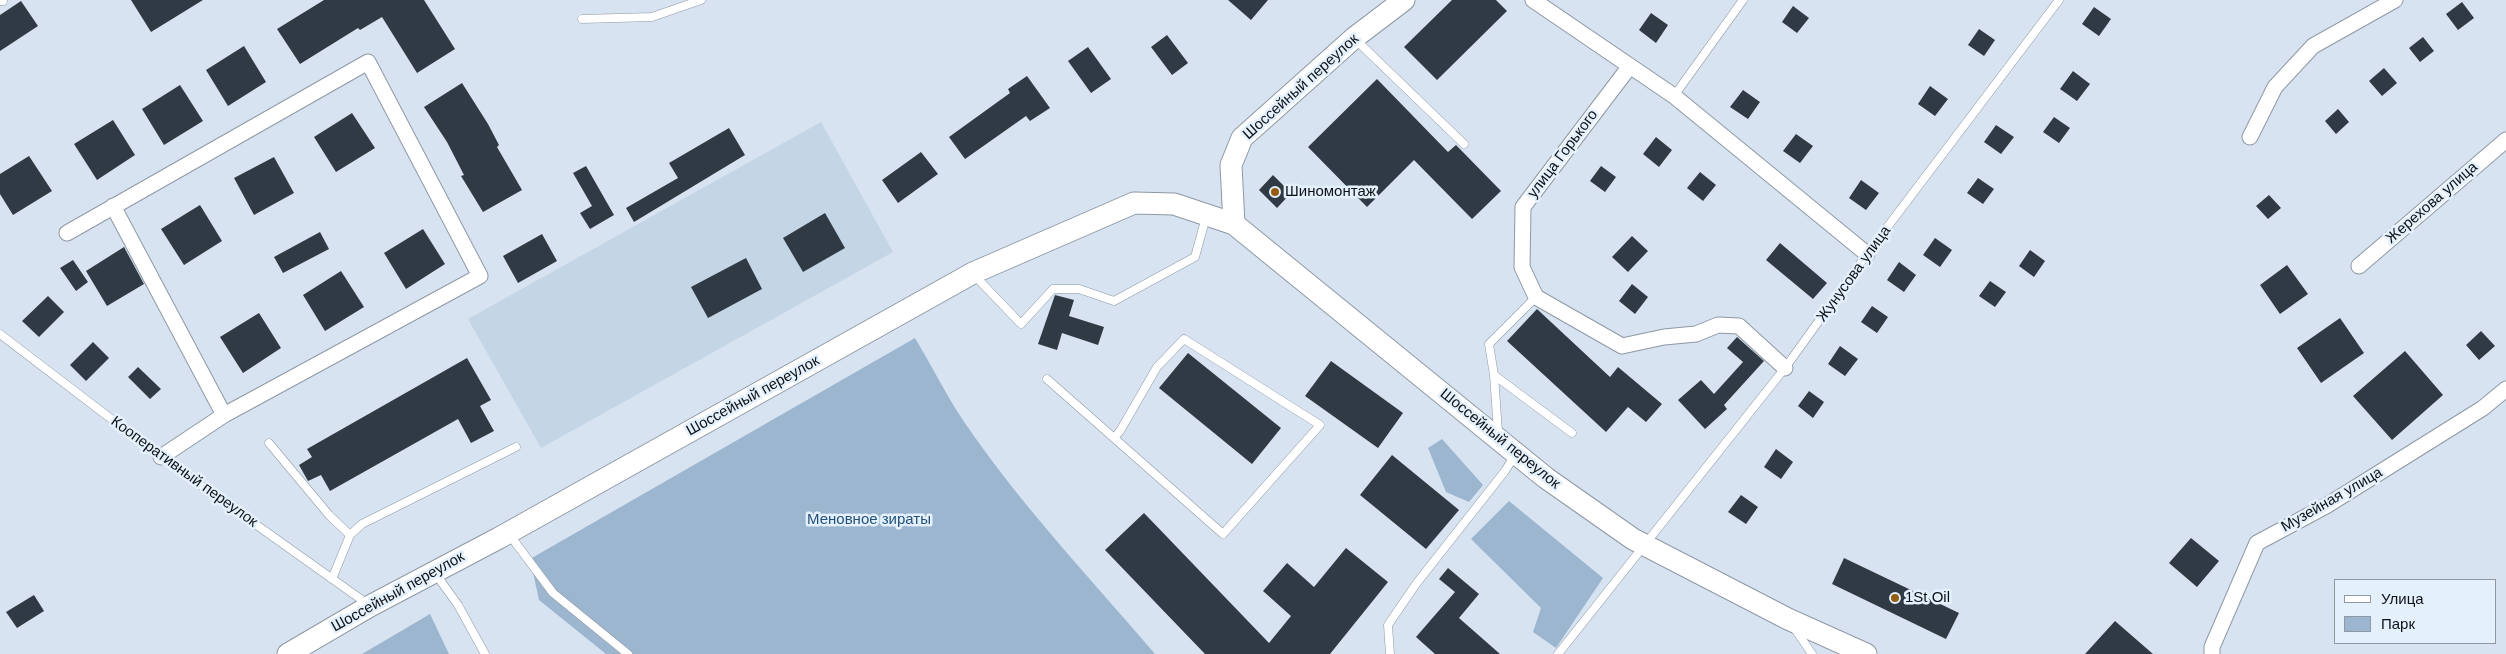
<!DOCTYPE html>
<meta charset="utf-8">
<style>
body{margin:0}
#map{position:relative;width:2506px;height:654px;overflow:hidden;background:#d7e3f0;font-family:Arial,sans-serif}
canvas{display:block}
.legend{position:absolute;left:2334px;top:579px;width:162px;height:65px;box-sizing:border-box;background:#e4f1fd;border:1px solid #8e98a1;margin:0;padding:6px 9px;list-style:none;font-size:15px;color:#0e1216}
.legend li{display:flex;align-items:center;gap:10px;height:25px}
.legend b{width:25px;border:1px solid #8e98a1}
</style>
<div id="map">
<canvas width="2506" height="654"></canvas>
<ul class="legend">
<li><b style="height:6px;background:#fff"></b>Улица</li>
<li><b style="height:14px;background:#9db6d0"></b>Парк</li>
</ul>
</div>
<script>
const ctx = document.querySelector('canvas').getContext('2d');
ctx.lineJoin = 'round';
function fillPath(path, color) { ctx.fillStyle = color; ctx.fill(path, 'evenodd'); }
function strokePath(path, color, width, dash) { ctx.strokeStyle = color; ctx.lineWidth = width; ctx.lineCap = dash ? 'butt' : 'round'; ctx.setLineDash(dash || []); ctx.stroke(path); }
function label(font, color, halo, rows, align = 'center') {
  ctx.font = font + ' Arial,sans-serif'; ctx.lineWidth = 5; ctx.setLineDash([]); ctx.textBaseline = 'middle'; ctx.strokeStyle = halo; ctx.fillStyle = color; for (const [text, x, y, turn = 0] of rows) {
    ctx.save(); ctx.translate(x, y); ctx.rotate((+turn || 0) * Math.PI / 180); ctx.textAlign = isNaN(turn) ? turn : align; if (halo) ctx.strokeText(text, 0, 0); ctx.fillText(text, 0, 0); ctx.restore();
  }
}
fillPath(new Path2D(`
 M821,122L893,252L541,448L468,319Z`), '#c4d5e6');
fillPath(new Path2D(`
 M915,338C929,361 941,385 955,408C1012,496 1087,574 1155,654H606L539,600L530,559Z
 M1442,439L1483,485L1469,502L1446,492L1428,448Z
 M1509,501L1603,578L1556,648L1533,632L1541,608L1471,539Z
 M430,614L449,654H362Z`), '#9db6d0');
fillPath(new Path2D(`
 M131,0H203L151,32Z
 M324,0H424L455,49L417,73L382,17L360,30L358,28L300,64L277,29Z
 M1228,0H1268L1251,20Z
 M1452,0H1496L1507,11L1437,80L1404,47Z
 M21,1L38,26L0,51V15Z
 M2462,2L2474,18L2458,30L2446,14Z
 M1793,6L1809,18L1797,33L1782,22Z
 M2094,7L2111,19L2099,36L2082,24Z
 M1651,13L1668,25L1656,43L1639,30Z
 M1979,29L1995,40L1984,56L1968,45Z
 M1167,35L1188,63L1172,75L1151,47Z
 M2423,37L2434,51L2420,62L2409,48Z
 M244,46L266,82L228,106L206,70Z
 M1088,47L1111,79L1091,93L1068,61Z
 M2384,68L2397,83L2382,96L2369,81Z
 M2073,71L2090,84L2077,101L2060,89Z
 M1027,76L1050,108L1030,121L1026,116L965,159L949,137L1010,93L1008,89Z
 M1377,79L1448,152L1456,145L1501,191L1472,219L1414,160L1367,207L1308,147Z
 M462,83L488,124L499,145L497,147L522,190L483,212L461,176L464,175L447,142L424,107Z
 M180,85L203,121L164,145L142,109Z
 M1930,86L1948,99L1935,116L1918,104Z
 M1743,90L1760,102L1748,119L1730,107Z
 M2338,109L2349,122L2336,134L2325,121Z
 M352,113L375,148L336,172L314,137Z
 M2054,117L2070,128L2059,143L2043,132Z
 M113,120L135,155L97,180L74,144Z
 M1996,125L2014,137L2001,154L1984,142Z
 M729,128L745,155L634,222L626,208L678,178L669,163Z
 M1796,134L1813,146L1800,163L1783,151Z
 M1656,137L1672,150L1659,167L1643,154Z
 M921,152L938,174L898,203L882,180Z
 M29,156L52,191L13,215L0,194V174Z
 M274,157L294,193L254,215L234,178Z
 M586,166L614,215L590,229L580,213L592,206L573,173Z
 M1601,166L1616,177L1605,192L1590,181Z
 M1700,172L1716,185L1703,201L1687,188Z
 M1273,175L1291,193L1277,208L1259,190Z
 M1978,178L1994,189L1983,204L1967,193Z
 M1861,180L1879,193L1866,210L1849,198Z
 M2269,195L2281,208L2268,219L2256,206Z
 M200,205L222,241L184,265L161,229Z
 M825,213L845,248L803,272L783,238Z
 M423,229L445,264L406,289L384,253Z
 M320,232L329,249L283,273L274,257Z
 M542,234L557,261L518,283L503,256Z
 M1632,236L1648,251L1628,272L1612,257Z
 M1935,238L1952,250L1940,267L1923,255Z
 M1780,243L1827,283L1813,299L1766,260Z
 M124,247L144,284L107,306L86,271Z
 M2030,250L2045,261L2034,277L2019,266Z
 M746,258L762,289L708,318L691,287Z
 M73,260L88,282L76,291L60,268Z
 M1899,262L1916,275L1904,292L1887,280Z
 M2287,265L2308,294L2280,314L2260,285Z
 M341,271L364,307L325,331L303,295Z
 M1990,281L2006,292L1995,307L1979,296Z
 M1632,284L1648,297L1635,314L1619,301Z
 M1055,295L1074,300L1069,316L1104,327L1098,345L1062,333L1057,350L1038,344Z
 M48,296L64,312L39,337L22,321Z
 M1872,306L1888,317L1877,333L1861,322Z
 M1537,309L1610,377L1618,367L1662,404L1646,422L1628,407L1606,432L1507,341Z
 M259,313L281,348L243,373L220,337Z
 M2340,318L2364,353L2321,383L2297,348Z
 M2481,331L2495,346L2479,360L2466,345Z
 M1737,337L1764,361L1724,405L1727,409L1705,429L1678,400L1701,380L1714,394L1743,362L1727,348Z
 M93,342L109,358L86,381L70,365Z
 M1840,346L1858,359L1845,376L1828,364Z
 M2405,351L2443,395L2392,440L2353,396Z
 M1188,353L1281,428L1252,464L1159,388Z
 M467,358L491,400L480,406L494,431L471,443L458,419L330,491L321,475L308,481L299,465L312,457L307,449Z
 M1331,361L1403,413L1378,448L1305,396Z
 M138,367L161,389L150,399L128,377Z
 M1809,391L1824,402L1813,418L1798,406Z
 M1776,449L1793,462L1781,479L1764,467Z
 M1392,455L1459,510L1426,549L1360,495Z
 M1741,495L1758,507L1746,524L1728,512Z
 M1144,513L1269,643L1291,616L1263,591L1287,563L1314,587L1346,548L1388,582L1330,654H1205L1105,550Z
 M2191,538L2219,561L2197,587L2169,563Z
 M1844,558L1959,613L1946,639L1832,584Z
 M1448,568L1479,594L1459,618L1500,654H1435L1416,637L1455,592L1439,579Z
 M34,595L44,611L17,628L6,612Z
 M2115,621L2153,654H2085Z`), '#303a44');
const service = new Path2D(`
 M0,1H3
 M582,19L652,17L701,0
 M1356,40L1464,144
 M1674,96L1743,0
 M974,275L1021,324L1053,289H1079L1114,301L1195,257L1206,217
 M0,334L161,457L369,605
 M1494,375L1572,433
 M1047,379L1223,534L1320,425L1184,339L1157,367L1120,431L1114,438
 M1498,432L1494,375L1489,344L1536,297
 M269,443L329,515L350,535
 M509,534L553,593L628,654
 M435,573L458,605L485,654
 M332,579L350,535L362,524L516,447
 M1795,629L1812,654
 M1390,654L1388,625L1416,584L1505,471L1515,455
 M1558,654L1785,368L1867,254L2059,0`);
const minor = new Path2D(`
 M1533,0L1674,96L1867,254
 M1630,66L1523,207L1522,267L1536,297L1622,346L1664,337L1696,334L1718,325L1739,326L1785,368
 M2250,137L2275,87L2313,46L2395,0
 M113,206L224,415
 M67,233L368,62L480,276L224,415L161,457
 M2359,266L2506,140
 M2212,654V647L2257,543L2326,506L2483,408L2506,389`);
const secondary = new Path2D(`
 M1234,224L1231,165L1242,138L1354,38L1404,0
 M288,654L370,606L499,538L973,273L1134,203L1174,204L1234,224L1546,478L1633,539L1788,619L1866,654`);
strokePath(service, '#8e99a4', 9);
strokePath(minor, '#8e99a4', 17);
strokePath(secondary, '#8e99a4', 23);
strokePath(service, '#fff', 8);
strokePath(minor, '#fff', 15);
strokePath(secondary, '#fff', 21);
for (const [x, y, r, color] of [
 [1275,192,5,"#935d13"],
 [1895,598,5,"#935d13"]
]) { const dot = new Path2D(); dot.arc(x, y, r, 0, 2 * Math.PI); ctx.fillStyle = color; ctx.fill(dot); strokePath(dot, '#e4f1fd', 2); }
label('15px', '#0e1216', '#e4f1fd', [
 ["Шоссейный переулок",1301,87,-42],
 ["улица Горького",1563,154,-53],
 ["Жерехова улица",2432,203,-41],
 ["Жунусова улица",1854,274,-54],
 ["Шоссейный переулок",753,396,-29],
 ["Шоссейный переулок",1500,439,39],
 ["Кооперативный переулок",184,472,36],
 ["Музейная улица",2332,500,-30],
 ["Шоссейный переулок",398,592,-29]
]);
label('15px', '#0e1216', '#e4f1fd', [
 ["Шиномонтаж",1285,192],
 ["1St Oil",1905,598]
], 'left');
label('15px', '#24517a', '#e4f1fd', [
 ["Меновное зираты",869,520]
]);
</script>
